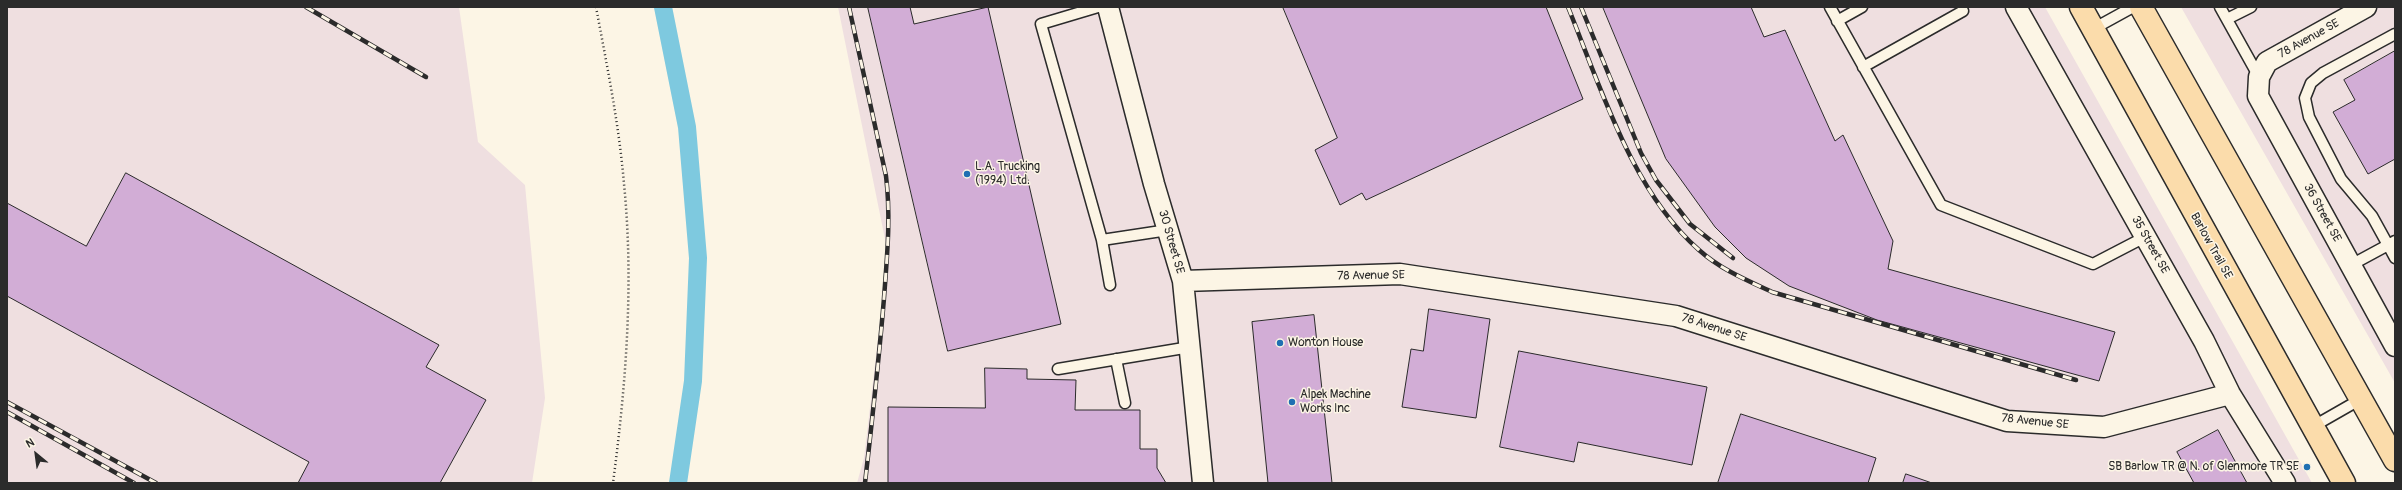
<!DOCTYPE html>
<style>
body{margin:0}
#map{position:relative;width:2402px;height:490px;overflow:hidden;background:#fcf5e5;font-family:Pangolin,sans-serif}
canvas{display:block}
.frame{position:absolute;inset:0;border:8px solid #2b2b2b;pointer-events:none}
.north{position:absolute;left:16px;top:434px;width:40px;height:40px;-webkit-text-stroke:3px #fcf5e5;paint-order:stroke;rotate:331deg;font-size:11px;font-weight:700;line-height:16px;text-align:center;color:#2b2b2b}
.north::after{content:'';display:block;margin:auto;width:14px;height:18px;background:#2b2b2b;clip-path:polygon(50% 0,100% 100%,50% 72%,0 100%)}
</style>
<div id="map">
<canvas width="2402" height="490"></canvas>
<div class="frame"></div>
<div class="north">N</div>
</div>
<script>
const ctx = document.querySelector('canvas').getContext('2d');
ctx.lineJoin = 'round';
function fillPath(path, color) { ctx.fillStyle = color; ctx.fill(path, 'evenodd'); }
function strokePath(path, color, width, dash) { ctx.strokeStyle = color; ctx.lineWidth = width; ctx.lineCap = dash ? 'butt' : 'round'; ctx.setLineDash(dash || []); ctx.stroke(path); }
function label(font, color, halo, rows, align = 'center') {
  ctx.font = font + ' Pangolin,sans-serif'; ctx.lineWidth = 3; ctx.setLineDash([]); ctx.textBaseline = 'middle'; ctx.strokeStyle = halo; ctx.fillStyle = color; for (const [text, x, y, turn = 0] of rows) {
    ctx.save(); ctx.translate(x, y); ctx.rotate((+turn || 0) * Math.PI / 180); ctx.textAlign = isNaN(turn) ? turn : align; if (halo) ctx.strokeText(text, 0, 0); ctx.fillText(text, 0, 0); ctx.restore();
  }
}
fillPath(new Path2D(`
 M7,7H459L478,142L525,185L545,398L532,483H7Z
 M838,7H2045L2312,483H857L864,458L888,254Z
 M2181,7H2395V383Z`), '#efdfe0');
strokePath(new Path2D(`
 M663,7L687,127L698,258L693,381L678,483`), '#7ec9df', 18);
const building = new Path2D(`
 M868,7H910L914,24L988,7L1061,324L948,351Z
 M1283,7H1546L1583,99L1366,200L1362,193L1340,205L1315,150L1337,138Z
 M1603,7H1751L1764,37L1785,30L1835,141L1843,135L1893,241L1888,269L2115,332L2099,381L1877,320L1789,286L1746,258L1715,227L1666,159Z
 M2395,51V159L2368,174L2333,112L2355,100L2344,80Z
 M126,173L439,345L426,367L486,400L440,483H298L309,462L7,296V203L86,246Z
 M1429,309L1490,319L1476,418L1402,407L1411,349L1423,351Z
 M1314,315L1332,483H1268L1252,322Z
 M1519,351L1707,387L1692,465L1578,442L1574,462L1500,447Z
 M985,368L1027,369V379L1076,380L1075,410H1140V449H1157V468L1166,483H888V407L985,408Z
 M1741,414L1876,458L1868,483H1718Z
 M2218,430L2247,483H2194L2177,452Z
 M1906,474L1932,483H1903Z`);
fillPath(building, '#d2add6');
strokePath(building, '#2b2b2b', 1);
const service = new Path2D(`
 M1098,7L1041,24L1102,240L1168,230
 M1830,7L1941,205L2093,264L2145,237
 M2220,7L2259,77
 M2227,19L2251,7
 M1837,21L1862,7
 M2093,29L2133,7
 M2395,34L2323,73L2311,83L2305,98L2309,117L2341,179L2372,216L2388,245L2395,241
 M1863,67L1963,11
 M1102,240L1110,285
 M2351,265L2388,245L2395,258
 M1116,359L1125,403
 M1058,369L1190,347
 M2312,427L2361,399`);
const minor = new Path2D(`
 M1108,7L1154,184L1183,281L1203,483
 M2016,7L2204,341L2230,394L2285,483
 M2366,7L2267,62L2259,77L2258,96L2395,346
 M1183,281L1400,274L1676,316L2007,421L2104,427L2230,394`);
const primary = new Path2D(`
 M2081,7L2344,483
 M2141,7L2395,460`);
strokePath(service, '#2b2b2b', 13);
strokePath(minor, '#2b2b2b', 23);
strokePath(primary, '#2b2b2b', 25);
strokePath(new Path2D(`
 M596,7C607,66 619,124 624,184C634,284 626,384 613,483`), '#2b2b2b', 2.5, [1, 3]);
strokePath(service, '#fcf5e5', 10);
strokePath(minor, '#fcf5e5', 20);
strokePath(primary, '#fbdcab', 22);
const rail = new Path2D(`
 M306,7L426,77
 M849,7L886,176C891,217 887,257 884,298C879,360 872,421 865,483
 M1568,7C1601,88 1632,191 1699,250C1720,269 1746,280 1772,292L2076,380
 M1581,7L1641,153L1656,180L1690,224L1733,258
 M7,402L156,483
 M7,412L134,483`);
strokePath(rail, '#2b2b2b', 4.5);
strokePath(rail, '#fcf5e5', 3, [9]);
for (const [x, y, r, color] of [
 [967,174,4,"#1f6fb2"],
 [1280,343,4,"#1f6fb2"],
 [1292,402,4,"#1f6fb2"],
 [2307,467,4,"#1f6fb2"]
]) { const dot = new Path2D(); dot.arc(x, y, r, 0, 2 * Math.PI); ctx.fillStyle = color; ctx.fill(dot); strokePath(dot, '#fcf5e5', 1.5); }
label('12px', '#2b2b2b', '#fcf5e5', [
 ["78 Avenue SE",2309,39,-29],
 ["36 Street SE",2322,213,61],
 ["30 Street SE",1171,242,74],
 ["35 Street SE",2150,245,61],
 ["Barlow Trail SE",2211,246,61],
 ["78 Avenue SE",1371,276,-1],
 ["78 Avenue SE",1714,328,18],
 ["78 Avenue SE",2035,422,6]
]);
label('12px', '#2b2b2b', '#fcf5e5', [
 ["L.A. Trucking",975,167],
 ["(1994) Ltd.",975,181],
 ["Wonton House",1288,343],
 ["Alpek Machine",1300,395],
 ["Works Inc",1300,409],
 ["SB Barlow TR @ N. of Glenmore TR SE",2299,467,"right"]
], 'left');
</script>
